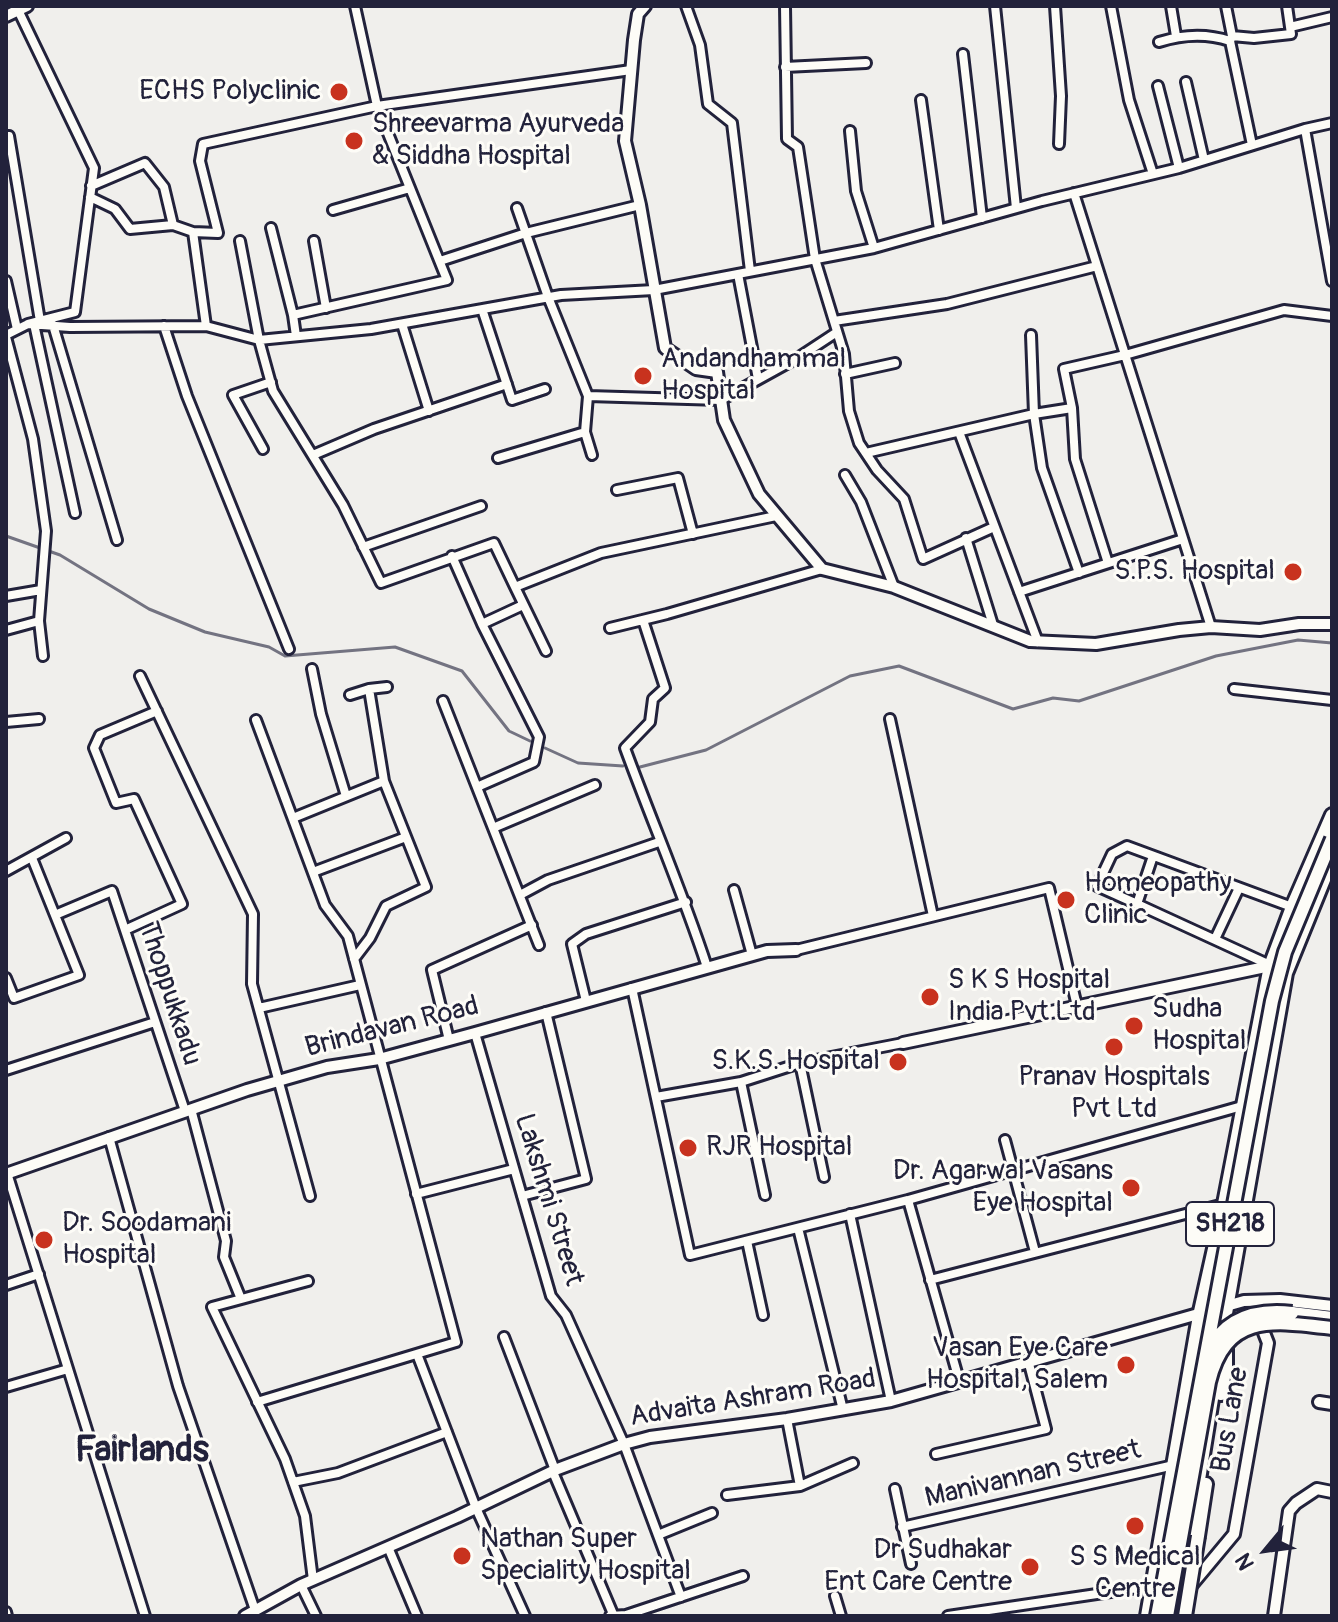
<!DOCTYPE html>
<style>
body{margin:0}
#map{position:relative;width:1338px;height:1622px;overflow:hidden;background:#f0efec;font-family:Pangolin,sans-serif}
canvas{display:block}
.frame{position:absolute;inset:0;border:8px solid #22223b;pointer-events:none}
.north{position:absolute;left:1226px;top:1510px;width:80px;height:80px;-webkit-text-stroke:6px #fdfcf7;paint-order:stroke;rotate:241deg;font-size:22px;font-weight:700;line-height:32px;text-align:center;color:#22223b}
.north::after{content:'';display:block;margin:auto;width:28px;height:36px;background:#22223b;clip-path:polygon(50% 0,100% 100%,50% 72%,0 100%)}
</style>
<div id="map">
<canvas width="1338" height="1622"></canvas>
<div class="frame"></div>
<div class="north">N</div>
</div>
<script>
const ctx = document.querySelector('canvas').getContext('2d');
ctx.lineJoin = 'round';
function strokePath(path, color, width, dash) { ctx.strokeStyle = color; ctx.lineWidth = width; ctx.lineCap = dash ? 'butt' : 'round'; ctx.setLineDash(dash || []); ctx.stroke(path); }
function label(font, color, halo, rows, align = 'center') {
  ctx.font = font + ' Pangolin,sans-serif'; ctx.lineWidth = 6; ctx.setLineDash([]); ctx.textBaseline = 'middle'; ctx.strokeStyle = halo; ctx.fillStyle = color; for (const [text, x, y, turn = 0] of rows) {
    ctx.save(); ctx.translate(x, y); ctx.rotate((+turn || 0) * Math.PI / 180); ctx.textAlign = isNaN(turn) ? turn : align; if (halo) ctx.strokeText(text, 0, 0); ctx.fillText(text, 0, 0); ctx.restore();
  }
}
strokePath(new Path2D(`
 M6,536L60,555L149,609L205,632L269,647L285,656L395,647L462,671L509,731L530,741
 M545,748L578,763L623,766
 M640,767L706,750L850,676L899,666L1013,709L1053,698L1079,701L1216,656L1298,640L1332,643`), '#737381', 3);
const minor = new Path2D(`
 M355,6L377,106L631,70
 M686,6L700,45L708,104L732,123L750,271
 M785,6L787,139L798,147L815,259L844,354L849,411L859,443L877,470L904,499L923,559L994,527
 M995,6L1016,208
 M1055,6L1061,96L1059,144
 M1111,6L1129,100L1153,174
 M1171,6L1176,36
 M1226,6L1232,36L1230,41L1252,145
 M1290,27L1332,17
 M1232,36L1254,38L1291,34L1287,6
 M1159,42C1184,34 1206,33 1230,41
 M963,54L982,218
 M785,67L866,63
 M1186,82L1204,160
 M1158,86L1179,168
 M921,100L939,230
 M1305,129L1332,281
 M850,131L856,191L874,248
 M9,136L40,321
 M91,186L145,163L164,187L173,225
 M1074,193L1211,627
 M90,197L115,209L130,229L173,225L193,232L218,233L200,161L203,144L377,106L447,280L293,315L296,336
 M517,208L548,297L588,396L721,400L799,357L837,332
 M333,210L410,188
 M271,228L293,315
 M193,232L206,326
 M240,241L259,340L273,391L343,505L381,583L494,543L515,587L601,553L776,516
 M314,241L326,308
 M440,261L526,233L640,205
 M738,274L758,379
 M6,281L17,329
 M482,309L512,400L545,389
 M834,321L947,304L1097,266
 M28,324L70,327L206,326L259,340L371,329L561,295L654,290L874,248L1042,201L1179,168L1305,129L1332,123
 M34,324L75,513
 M402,324L429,411
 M53,325L117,540
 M164,326L187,396L289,649
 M6,335L28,324L75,312L94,168L18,10
 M1031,335L1034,414L1042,468L1079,573
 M6,337L33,439L46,531L39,621L43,656
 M845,374L895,363
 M588,396L585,432L592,455
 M959,432L1038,642
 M263,449L233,395L271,382
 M866,453L1034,414L1072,408
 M313,455L374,429L507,384
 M498,458L585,432
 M845,475L861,502L894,587
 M617,490L678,478L693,534
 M966,538L993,625
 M363,547L481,506
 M452,556L482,624L539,737L534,762L477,787
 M1108,563L1075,459L1072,408L1064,369L1125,355L1284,310L1332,316
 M515,587L546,651
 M1019,592L1183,539
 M6,596L41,590
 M643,620L665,688L653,699L650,722L625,748C652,822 683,893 707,967
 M482,624L523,605
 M610,628L667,614L822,569
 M6,630L39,621
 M312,669L321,714L346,796
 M140,676L253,914L252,984L310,1196
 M369,689L384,781
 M1234,689L1332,700
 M350,695L369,689L387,687
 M443,701L539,945
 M890,719L933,916
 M256,720L325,905L348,936L456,1342L257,1402
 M6,722L39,719
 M293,818L384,781L426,887L386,906L370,938L354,959
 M493,828L595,785
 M1153,856L1137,904L1272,966
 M6,871L66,838
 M313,872L406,837
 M734,890L752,955
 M520,895L548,880L659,842
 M1137,904L1097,886L1112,854L1127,846L1292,907
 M55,915L112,891L185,1111
 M125,930L182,904L134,799L116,803L94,748L100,735L157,711
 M1215,939L1239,888
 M796,950L1049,888L1077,1006
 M6,978L14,998L79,975L32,858
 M632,988L690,1255L908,1200L1242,1106
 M586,1001L572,944L586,934L686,902
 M259,1008L360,985
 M475,1033L551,1296L566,1315L624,1444L681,1597
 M449,1040L432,970L532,925
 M800,1063L824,1177
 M6,1070L155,1022
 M741,1082L765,1195
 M656,1097L741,1082L800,1063L903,1043
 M191,1109L226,1241L224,1257L241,1299
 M109,1137L178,1386L255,1610
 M1005,1140L1035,1252
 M7,1173L145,1616
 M416,1194L514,1169
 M522,1196L586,1179L546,1012
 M908,1200L959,1380
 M850,1214L891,1401
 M798,1228L843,1410
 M747,1241L763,1315
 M930,1280L1224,1204
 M308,1281L212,1307L285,1459L305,1516L313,1580
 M6,1285L39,1274
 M504,1337L555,1470
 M417,1354L476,1508L525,1616
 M6,1387L68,1369
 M787,1419L800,1486
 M936,1454L1046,1429L1028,1360
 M553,1472L613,1614
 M293,1482L338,1473L447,1432
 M895,1489L911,1564
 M727,1495L800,1486L853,1463
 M902,1527L1174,1465
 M658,1535L712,1513
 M388,1547L417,1616
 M301,1585L316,1616
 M835,1596L841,1616
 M6,1612L7,1616
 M610,1616L626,1615L743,1576
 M948,1616L1151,1586`);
const tertiary = new Path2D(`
 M645,6L638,14L634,40L625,141L640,205L665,348L696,369L717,372L724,420L759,494L822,569L894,587L1030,641L1096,644L1179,630L1211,627L1260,630L1299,624H1332
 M6,16L27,6
 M903,1043L1270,966
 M6,1174L247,1090L327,1067L379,1059L475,1033L767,951L796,950
 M1319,1402L1332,1404
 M1189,1588L1234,1534L1268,1343L1259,1320
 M245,1616L301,1585L457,1517L555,1470L624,1444L650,1437L787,1419L891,1401L1244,1301L1280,1300L1332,1306
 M1274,1616L1289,1511L1296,1503L1317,1489L1332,1492`);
const primary = new Path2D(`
 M1292,1313L1332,1318
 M1222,1336L1286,973L1332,860
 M1221,1394L1226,1366V1341
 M1198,1536L1206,1484
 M1147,1616L1199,1316L1224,1204L1270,966L1292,907L1332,815
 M1177,1616L1216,1374`);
strokePath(minor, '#22223b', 14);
strokePath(tertiary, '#22223b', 16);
strokePath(primary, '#22223b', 18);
strokePath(minor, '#fdfcf7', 8);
strokePath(tertiary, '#fdfcf7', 10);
strokePath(primary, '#fdfcf7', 12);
const primaryBridge = new Path2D(`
 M1208,1352C1225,1318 1256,1309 1292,1313
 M1157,1616L1272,1001L1285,952L1332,839
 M1167,1616L1209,1382C1226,1312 1274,1321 1332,1328
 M1185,1616L1198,1536`);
strokePath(primaryBridge, '#22223b', 18, []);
strokePath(primaryBridge, '#fdfcf7', 12);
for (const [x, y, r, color] of [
 [339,92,10,"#c8321e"],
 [354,141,10,"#c8321e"],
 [643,376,10,"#c8321e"],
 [1293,572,10,"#c8321e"],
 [1066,900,10,"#c8321e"],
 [930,997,10,"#c8321e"],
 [1134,1026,10,"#c8321e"],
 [1114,1047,10,"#c8321e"],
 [898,1062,10,"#c8321e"],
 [688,1148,10,"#c8321e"],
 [1131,1188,10,"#c8321e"],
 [44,1240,10,"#c8321e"],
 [1126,1365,10,"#c8321e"],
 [1135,1526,10,"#c8321e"],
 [462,1556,10,"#c8321e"],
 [1030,1567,10,"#c8321e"]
]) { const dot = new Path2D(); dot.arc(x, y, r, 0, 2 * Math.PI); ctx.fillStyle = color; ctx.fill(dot); strokePath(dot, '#fdfcf7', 3); }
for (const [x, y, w] of [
 [1230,1224,88]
]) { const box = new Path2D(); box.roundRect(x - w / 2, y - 22, w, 44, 6); ctx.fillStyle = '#fdfcf7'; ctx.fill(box); strokePath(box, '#22223b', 2); }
label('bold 26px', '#22223b', null, [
 ["SH218",1230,1224]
]);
label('28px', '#22223b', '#fdfcf7', [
 ["ECHS Polyclinic",321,92,"right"],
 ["Shreevarma Ayurveda",372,125],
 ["& Siddha Hospital",372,157],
 ["Andandhammal",661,360],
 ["Hospital",661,392],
 ["S.P.S. Hospital",1275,572,"right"],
 ["Homeopathy",1084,884],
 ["Clinic",1084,916],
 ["S K S Hospital",948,981],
 ["India Pvt Ltd",948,1013],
 ["Sudha",1152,1010],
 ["Hospital",1152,1042],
 ["S.K.S. Hospital",880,1062,"right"],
 ["Pranav Hospitals",1114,1078,"center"],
 ["Pvt Ltd",1114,1110,"center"],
 ["RJR Hospital",706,1148],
 ["Dr. Agarwal Vasans",1113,1172,"right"],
 ["Eye Hospital",1113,1204,"right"],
 ["Dr. Soodamani",62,1224],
 ["Hospital",62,1256],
 ["Vasan Eye Care",1108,1349,"right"],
 ["Hospital, Salem",1108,1381,"right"],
 ["Nathan Super",480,1540],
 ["Speciality Hospital",480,1572],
 ["Dr Sudhakar",1012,1551,"right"],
 ["Ent Care Centre",1012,1583,"right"],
 ["S S Medical",1135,1558,"center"],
 ["Centre",1135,1590,"center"]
], 'left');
label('28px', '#22223b', '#fdfcf7', [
 ["Thoppukkadu",169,994,72],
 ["Brindavan Road",392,1028,-14],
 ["Lakshmi Street",548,1200,73],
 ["Advaita Ashram Road",753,1399,-9],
 ["Bus Lane",1231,1420,-80],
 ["Manivannan Street",1033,1475,-13]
]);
label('bold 36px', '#22223b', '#fdfcf7', [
 ["Fairlands",142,1452]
]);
</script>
